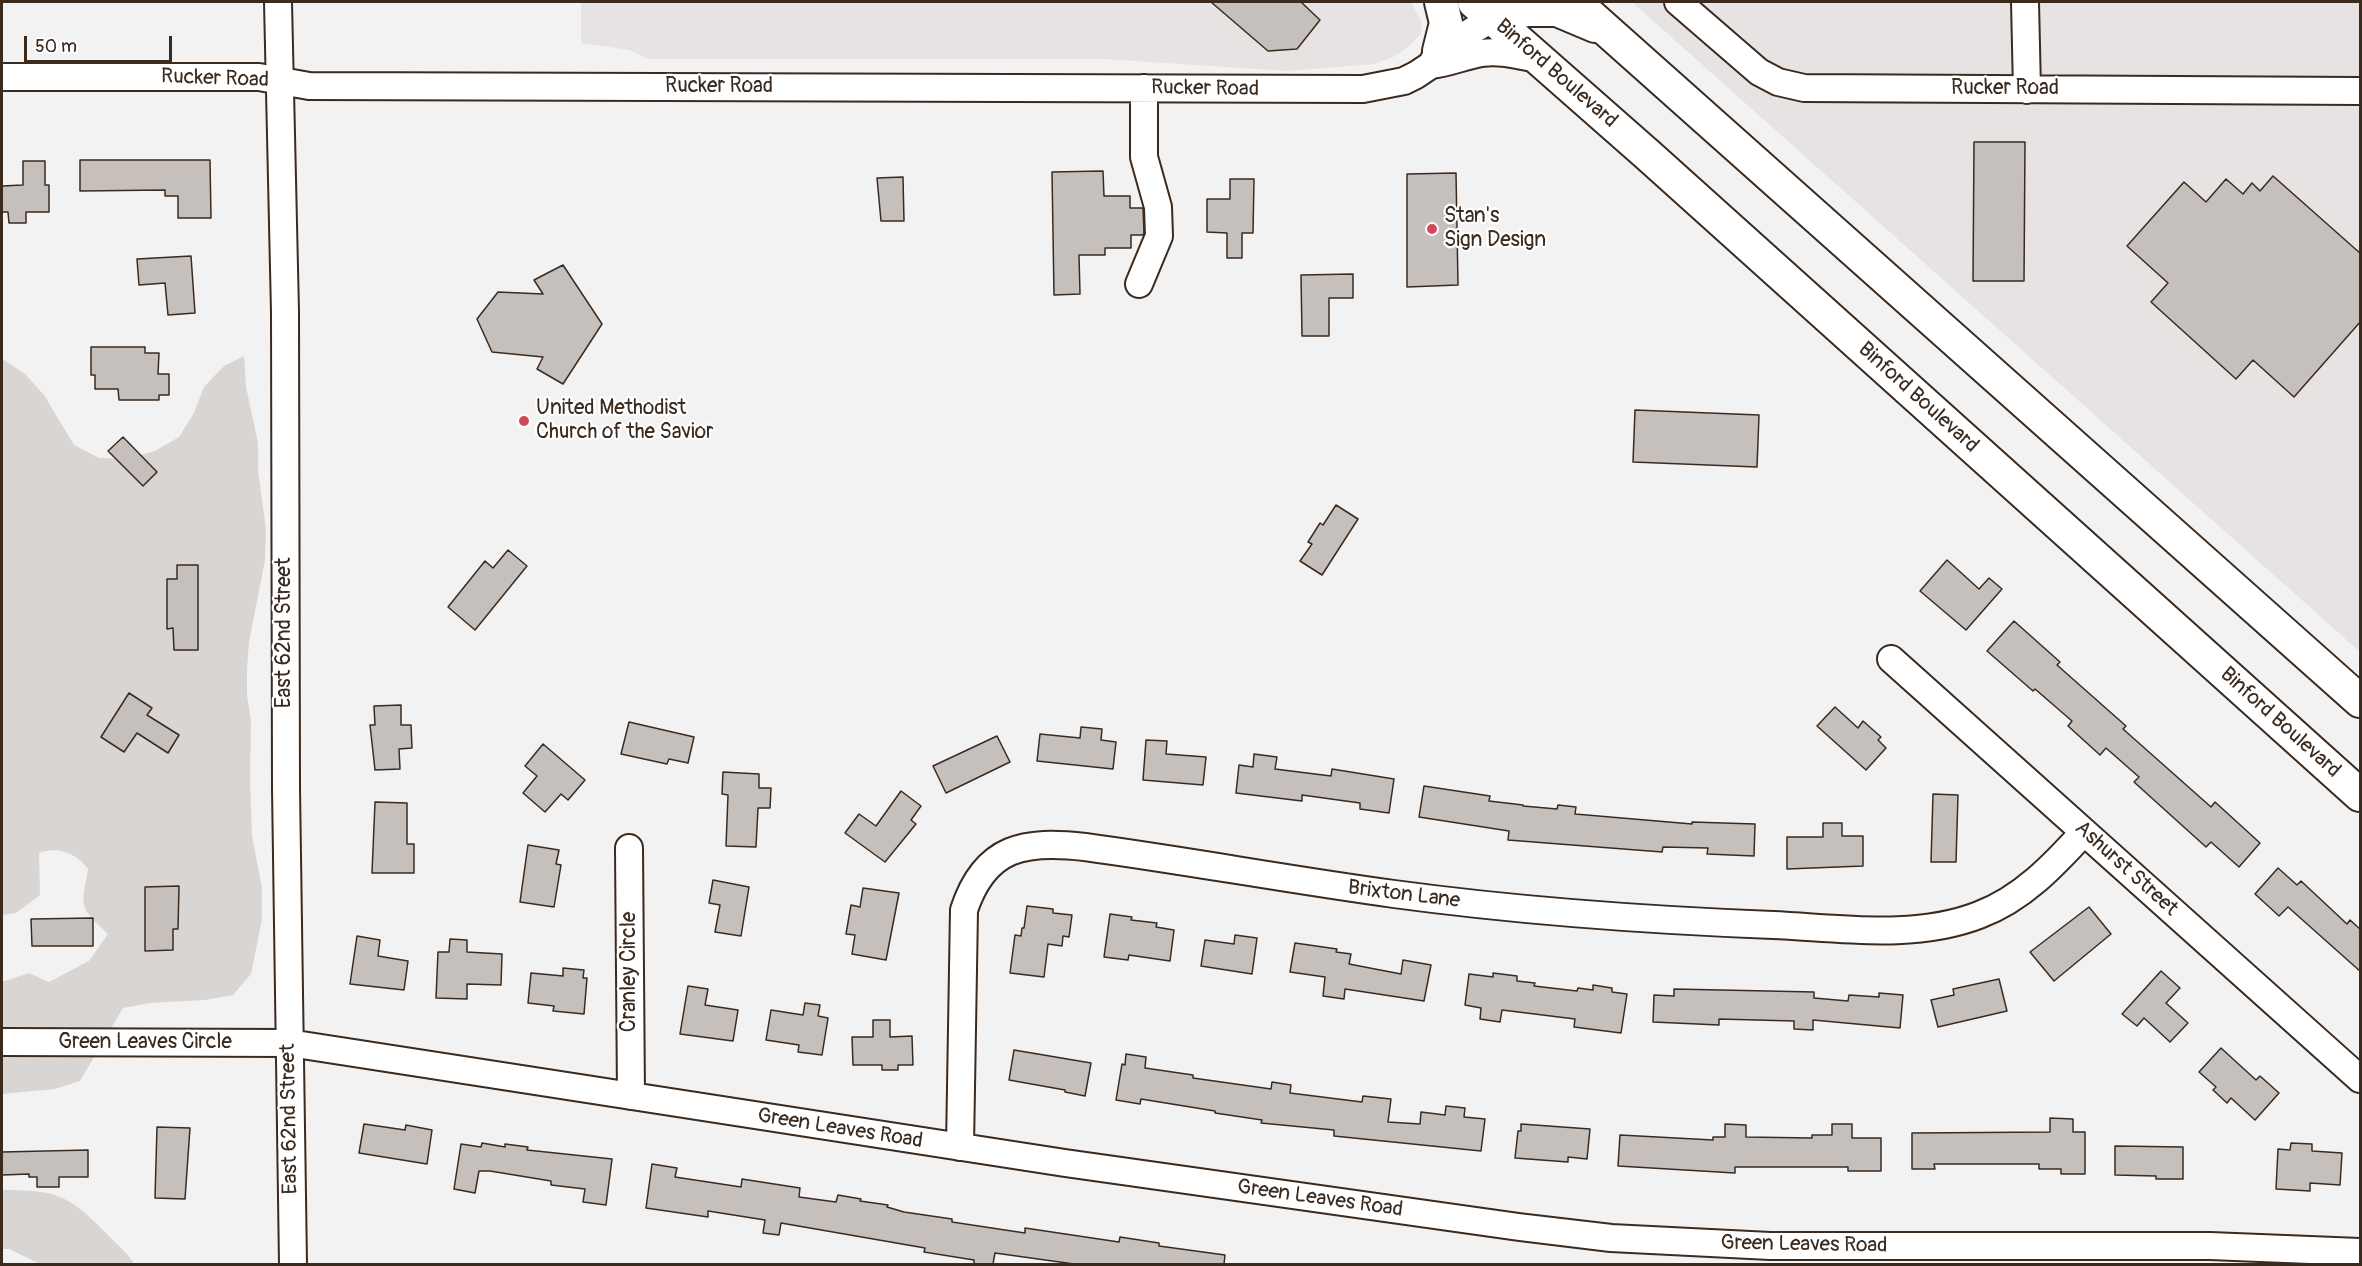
<!DOCTYPE html>
<style>
body{margin:0}
#map{position:relative;width:2362px;height:1266px;overflow:hidden;background:#f3f2f2;font-family:Pangolin,sans-serif}
canvas{display:block}
.frame{position:absolute;inset:0;border:3px solid #3b2a1e;pointer-events:none}
.scale{position:absolute;left:24px;top:36px;width:148px;height:27px;box-sizing:border-box;border:3px solid #3b2a1e;border-top:0;padding-left:8px;font-size:18px;line-height:21px;white-space:nowrap;color:#3b2a1e;-webkit-text-stroke:4px #fff;paint-order:stroke}
</style>
<div id="map">
<canvas width="2362" height="1266"></canvas>
<div class="frame"></div>
<div class="scale">50 m</div>
</div>
<script>
const ctx = document.querySelector('canvas').getContext('2d');
ctx.lineJoin = 'round';
function fillPath(path, color) { ctx.fillStyle = color; ctx.fill(path, 'evenodd'); }
function strokePath(path, color, width, dash) { ctx.strokeStyle = color; ctx.lineWidth = width; ctx.lineCap = dash ? 'butt' : 'round'; ctx.setLineDash(dash || []); ctx.stroke(path); }
function label(font, color, halo, rows, align = 'center') {
  ctx.font = font + ' Pangolin,sans-serif'; ctx.lineWidth = 4.5; ctx.setLineDash([]); ctx.textBaseline = 'middle'; ctx.strokeStyle = halo; ctx.fillStyle = color; for (const [text, x, y, turn = 0] of rows) {
    ctx.save(); ctx.translate(x, y); ctx.rotate((+turn || 0) * Math.PI / 180); ctx.textAlign = isNaN(turn) ? turn : align; if (halo) ctx.strokeText(text, 0, 0); ctx.fillText(text, 0, 0); ctx.restore();
  }
}
fillPath(new Path2D(`
 M581,2H1411L1422,23L1421,34L1407,48L1393,57L1374,64L1288,71L1103,59H648L630,50L581,43Z
 M1632,2H2360V652Z`), '#e6e3e2');
fillPath(new Path2D(`
 M244,356L246,387L258,443V470L266,530L265,560L249,642L247,668V695L251,721L250,780L252,836L262,888V919L251,974L233,995L205,1000L150,1003L123,1008L80,1081L55,1089L2,1094V982L29,973L49,982L89,961L108,934C79,906 81,909 88,869C76,853 58,846 39,853L40,895L16,913L2,915V359L24,373L44,395L74,445L99,458L126,459L155,451L179,437L194,413L204,387L224,366Z
 M2,1190C55,1190 68,1194 106,1233C115,1243 127,1252 134,1264H40L9,1249H2Z`), '#d8d5d2');
const building = new Path2D(`
 M1211,2H1301L1320,20L1297,49L1268,51Z
 M1974,142H2025L2024,281H1973Z
 M80,160H210L211,218H178V196H165V190L80,191Z
 M23,161H45V185H49V212H26V223H9L8,212H2V186L23,185Z
 M1103,171L1104,196H1130V208H1143L1144,233L1143,235H1131V248H1105V255H1079L1080,294L1054,295L1052,172Z
 M1456,173L1458,285L1407,287V174Z
 M2273,176L2361,254V321L2294,397L2253,360L2236,379L2151,302L2168,283L2127,246L2184,182L2206,202L2226,179L2243,194L2252,183L2260,191Z
 M903,177L904,221H881L877,178Z
 M1230,179H1254L1253,233H1242V258H1227V233L1207,232V199H1230Z
 M191,256L195,313L168,315L165,283L139,285L137,259Z
 M563,265L602,324L563,384L537,369L543,357L492,352L477,319L498,292L543,294L534,280Z
 M1353,274V298H1329V336H1302L1301,275Z
 M91,347H145V353H159L158,374H169V395H159V400H119L118,389H95V375H91Z
 M1635,410L1759,415L1757,467L1633,462Z
 M123,437L157,472L143,486L108,451Z
 M1336,505L1358,519L1322,575L1300,561L1312,544L1308,542L1320,523L1323,525Z
 M508,550L527,566L475,630L448,607L485,561L493,568Z
 M1947,560L1979,589L1989,578L2002,589L1966,630L1920,591Z
 M177,565H198V650H174L173,628L167,629V579H177Z
 M2014,621L2060,662L2057,665L2126,726L2123,729L2211,807L2215,802L2260,843L2239,867L2211,842L2206,847L2134,782L2139,777L2106,748L2100,755L2068,726L2072,721L2035,689L2033,691L1987,651Z
 M129,693L152,708L147,715L179,735L168,753L137,733L124,752L101,737Z
 M401,705V725H411L412,748L399,749L400,769L375,770L370,725H375L374,706Z
 M1835,707L1858,728L1863,721L1881,737L1878,740L1886,748L1866,770L1817,726Z
 M629,722L694,737L688,763L669,759L667,764L621,754Z
 M1081,727L1102,729L1101,740L1116,742L1113,769L1037,761L1040,734L1080,738Z
 M997,736L1010,762L946,793L933,766Z
 M1146,740L1167,741L1166,754L1206,757L1203,785L1143,780Z
 M543,744L585,780L568,800L561,794L545,812L523,793L537,776L525,766Z
 M1254,754L1277,757L1275,769L1331,776L1332,769L1394,779L1389,813L1360,809V803L1302,795V801L1236,793L1239,765L1253,767Z
 M723,772L759,774V788H771L770,808H758L756,847L726,846L728,795L722,794Z
 M1424,786L1490,796L1489,801L1523,805V806L1557,809L1558,805L1576,807L1575,814L1692,824V822L1755,824L1754,856L1707,854L1708,848L1663,847L1662,852L1508,840L1509,831L1419,817Z
 M901,791L921,806L911,820L916,824L885,862L845,833L859,814L876,826Z
 M1933,794L1958,795L1956,862H1931Z
 M375,802L407,803V844H414V873H372Z
 M1823,823H1842V836H1863V866L1787,869V837H1823Z
 M528,845L559,850L556,864L561,865L554,907L520,902Z
 M2278,868L2297,885L2301,881L2347,924L2350,920L2361,930V972L2288,907L2279,916L2255,894Z
 M713,880L749,887L741,936L715,932L720,905L709,903Z
 M179,886L178,929H173V950L145,951V887Z
 M863,888L899,893L886,960L852,954L855,935L846,934L851,905L860,907Z
 M1027,906L1053,909V913L1072,915L1069,937L1063,936L1062,946L1048,944L1044,977L1010,973L1015,935L1021,936L1022,928H1024Z
 M2089,907L2111,934L2054,981L2030,952Z
 M1110,914L1132,917L1131,920L1157,923L1156,927L1174,930L1170,961L1129,955L1128,960L1104,957Z
 M93,918V946H32L31,919Z
 M1235,935L1257,938L1252,974L1201,966L1205,940L1234,944Z
 M357,936L380,940L378,956L408,961L404,990L350,984Z
 M450,939L467,940V952L502,954L501,985L467,984V999L436,998L438,952H449Z
 M1295,943L1337,949L1336,952L1351,954L1349,964L1401,974L1403,960L1431,965L1424,1001L1345,989L1344,999L1323,996L1325,977L1290,972Z
 M563,968L584,970L583,978H587L584,1014L553,1011L554,1006L528,1003L531,973L563,976Z
 M2161,971L2180,988L2166,1003L2188,1023L2170,1042L2144,1018L2137,1026L2122,1014Z
 M1493,973L1517,976V981L1535,983L1534,986L1577,991L1578,988L1593,990V985L1612,988V992L1627,994L1621,1033L1574,1027L1575,1019L1502,1010L1500,1022L1480,1019L1481,1008L1465,1005L1469,974L1493,977Z
 M1999,979L2007,1011L1938,1027L1931,1000L1954,995L1953,989Z
 M688,986L708,989L705,1005L738,1010L733,1041L680,1034Z
 M1674,989L1814,992V998L1848,1001L1849,995L1879,997V993L1903,995L1900,1028L1813,1020V1030L1794,1029V1021L1719,1019V1025L1653,1022L1654,995L1674,996Z
 M805,1003L820,1005L818,1016L828,1018L822,1055L798,1052L799,1045L766,1040L771,1010L803,1015Z
 M873,1020H890V1037L912,1036L913,1065H898V1070H882V1065H853L852,1037H873Z
 M2221,1048L2256,1080L2260,1076L2279,1093L2255,1120L2231,1098L2227,1103L2213,1090L2216,1087L2199,1072Z
 M1014,1050L1091,1063L1085,1096L1065,1092V1090L1009,1080Z
 M1126,1054L1146,1057L1145,1068L1193,1075V1078L1271,1089L1272,1082L1291,1085L1290,1093L1362,1102L1363,1096L1391,1099L1388,1122L1420,1124L1421,1112L1445,1115L1446,1106L1465,1108L1464,1117L1485,1119L1481,1151L1334,1136V1130L1261,1123L1262,1120L1215,1113V1111L1141,1099L1140,1104L1116,1100L1122,1064L1125,1065Z
 M2050,1118L2073,1119V1132H2085V1174H2061V1169H2039V1164H1934L1935,1169H1912V1133L2050,1132Z
 M364,1124L405,1130L406,1125L432,1130L427,1164L359,1153Z
 M1521,1124L1590,1129L1587,1159L1568,1157V1162L1515,1158L1518,1131H1521Z
 M1725,1124L1746,1125V1137L1812,1138V1135H1832V1124H1852V1138H1881V1171H1848V1167H1735V1173L1618,1166L1620,1135L1713,1140V1137H1725Z
 M157,1127L190,1128L185,1199L155,1198Z
 M482,1143L505,1147V1144L528,1147L527,1150L612,1159L606,1205L583,1202L585,1189L551,1185V1181L490,1171H479L475,1193L454,1189L461,1144L481,1147Z
 M2291,1143L2312,1144V1151L2342,1153L2340,1185L2310,1183V1191L2276,1189L2278,1149L2290,1150Z
 M2115,1146L2183,1147V1179H2156V1176L2115,1175Z
 M88,1150V1177H59V1187H37V1177H29V1174L2,1175V1152Z
 M652,1164L677,1168L675,1177L741,1187L742,1179L800,1188L799,1197L836,1202L838,1195L861,1199L860,1201L888,1205L887,1207L904,1212L952,1219V1222L1025,1233V1228L1119,1242L1120,1237L1159,1243V1246L1225,1255L1224,1264H1074L995,1253L993,1264H974V1260L924,1252L925,1248L781,1223L779,1235L763,1233L765,1220L708,1211V1217L646,1208Z`);
fillPath(building, '#c6c0bd');
strokePath(building, '#3b2a1e', 1.5);
const minor = new Path2D(`
 M278,2L285,312L286,788L293,1264
 M1678,2L1759,72L1778,82L1804,88L2360,91
 M2025,2L2027,90
 M1431,65C1449,63 1464,56 1482,53C1501,50 1520,56 1538,59
 M2,77H259L309,86L1363,89L1404,81L1416,75L1431,65L1439,51L1493,18
 M1139,284L1159,236L1158,207L1144,157V88
 M1891,659L2360,1079
 M629,848L631,1096
 M2,1042L289,1043L1065,1163L1519,1227L1611,1238L1770,1246H2210L2360,1252
 M960,1147L964,910C985,846 1025,840 1085,847C1188,861 1291,880 1394,894C1520,911 1646,920 1773,925C1840,928 1915,940 1979,915C2022,899 2054,865 2084,832`);
const major = new Path2D(`
 M1474,2L1648,155L2360,795
 M1575,2L2360,701
 M1493,18L1527,10H1557L1595,26
 M1439,51L1446,23L1441,2`);
strokePath(minor, '#3b2a1e', 30);
strokePath(major, '#3b2a1e', 36);
strokePath(minor, '#fff', 26);
strokePath(major, '#fff', 32);
for (const [x, y, r, color] of [
 [1432,229,6,"#d1495b"],
 [524,421,6,"#d1495b"]
]) { const dot = new Path2D(); dot.arc(x, y, r, 0, 2 * Math.PI); ctx.fillStyle = color; ctx.fill(dot); strokePath(dot, '#fff', 2); }
label('21px', '#3b2a1e', '#fff', [
 ["Binford Boulevard",1556,74,41],
 ["Rucker Road",215,79,2],
 ["Rucker Road",719,87],
 ["Rucker Road",1205,89,1],
 ["Rucker Road",2005,89],
 ["Binford Boulevard",1918,398,42],
 ["East 62nd Street",285,633,-90],
 ["Binford Boulevard",2280,723,42],
 ["Ashurst Street",2126,869,42],
 ["Brixton Lane",1404,895,7],
 ["Cranley Circle",630,972,-90],
 ["Green Leaves Circle",145,1043],
 ["East 62nd Street",290,1119,-91],
 ["Green Leaves Road",840,1129,9],
 ["Green Leaves Road",1320,1199,8],
 ["Green Leaves Road",1804,1245,1]
]);
label('21px', '#3b2a1e', '#fff', [
 ["Stan's",1444,217],
 ["Sign Design",1444,241],
 ["United Methodist",536,409],
 ["Church of the Savior",536,433]
], 'left');
</script>
